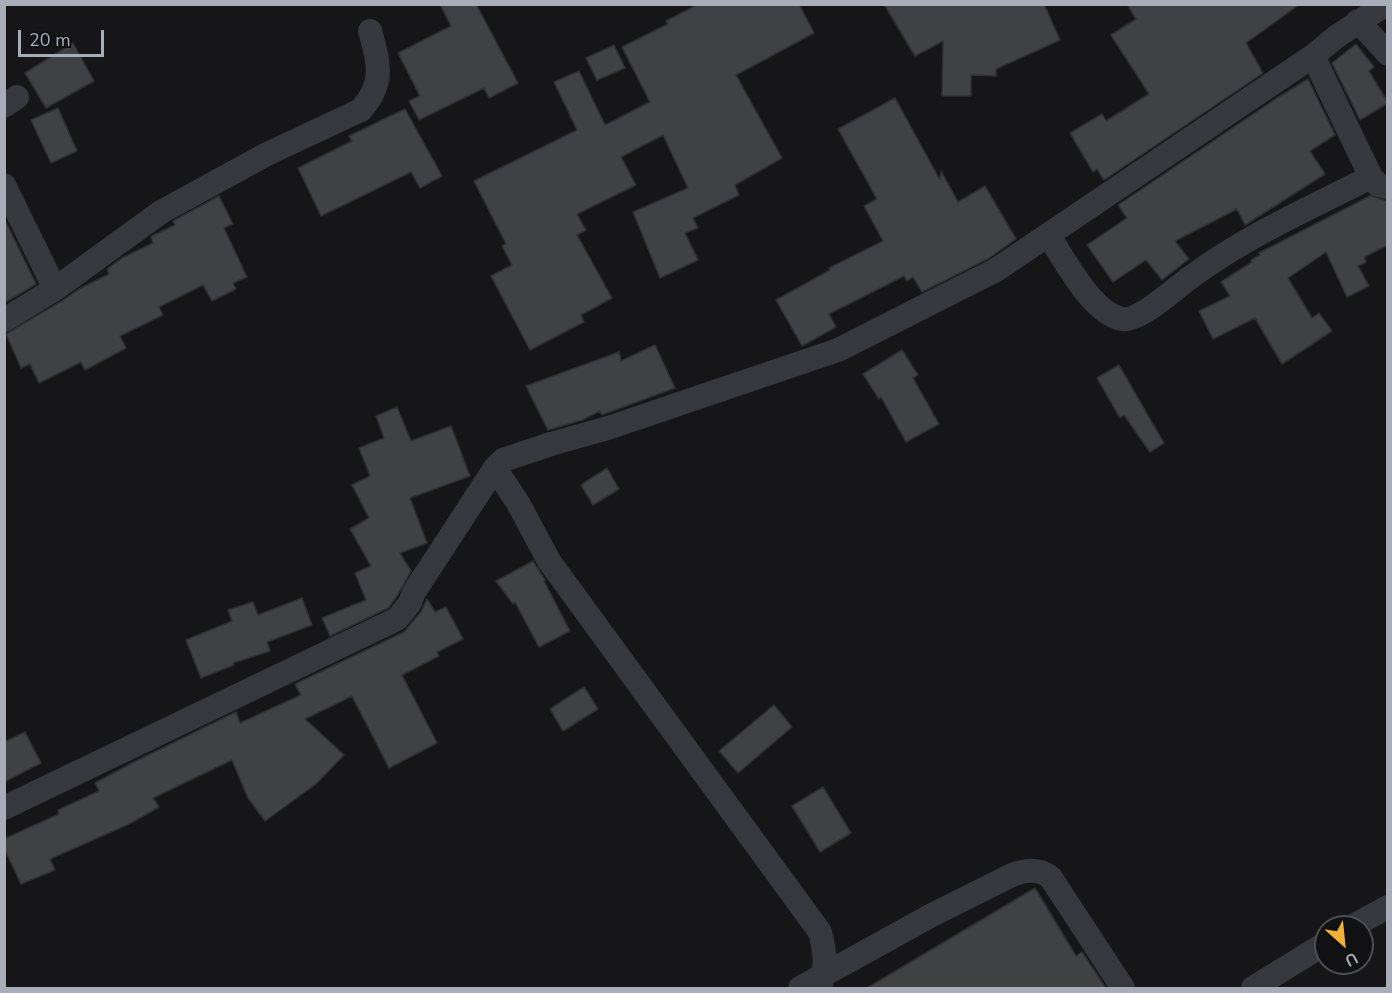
<!DOCTYPE html>
<style>
body{margin:0}
#map{position:relative;width:1392px;height:993px;overflow:hidden;background:#161618;font-family:"Nunito Sans",sans-serif}
canvas{display:block}
.frame{position:absolute;inset:0;border:6px solid #a8adb8;pointer-events:none}
.north{position:absolute;left:1314px;top:915px;width:60px;height:60px;box-sizing:border-box;background:#111113;border:2px solid #4d4f55;border-radius:50%;rotate:153deg;font-size:16px;font-weight:700;line-height:24px;text-align:center;color:#a8adb8}
.north::after{content:'';display:block;margin:auto;width:21px;height:27px;background:#f2b134;clip-path:polygon(50% 0,100% 100%,50% 72%,0 100%)}
.scale{position:absolute;left:18px;top:30px;width:86px;height:27px;box-sizing:border-box;border:3px solid #a8adb8;border-top:0;padding-left:8px;font-size:18px;line-height:21px;white-space:nowrap;color:#a8adb8;-webkit-text-stroke:4px #111113;paint-order:stroke}
</style>
<div id="map">
<canvas width="1392" height="993"></canvas>
<div class="frame"></div>
<div class="north">U</div>
<div class="scale">20 m</div>
</div>
<script>
const ctx = document.querySelector('canvas').getContext('2d');
ctx.lineJoin = 'round';
function fillPath(path, color) { ctx.fillStyle = color; ctx.fill(path, 'evenodd'); }
function strokePath(path, color, width, dash) { ctx.strokeStyle = color; ctx.lineWidth = width; ctx.lineCap = dash ? 'butt' : 'round'; ctx.setLineDash(dash || []); ctx.stroke(path); }
const building = new Path2D(`
 M440,4H476L518,83L489,98L484,88L419,120L409,101L420,96L398,53L451,26Z
 M699,4H799L814,33L736,75L782,158L735,185L739,195L693,218L698,228L685,233L698,260L660,278L633,212L688,188L663,135L621,157L636,185L577,214L586,230L577,235L612,298L581,315L584,322L530,350L491,276L512,265L502,246L506,244L474,181L577,130L554,82L579,71L605,125L650,102L622,47L668,24L666,21Z
 M884,4H1044L1060,40L996,69V76L971,75V96H942L943,41L915,56Z
 M1127,4H1300L1246,43L1263,73L1104,180L1097,169L1093,172L1070,133L1102,114L1106,121L1149,94L1111,35L1136,19Z
 M73,43L94,81L46,108L25,73Z
 M1356,44L1374,67L1369,71L1388,103L1360,120L1332,63Z
 M614,45L625,68L597,80L586,58Z
 M1308,79L1335,135L1310,151L1325,174L1245,225L1237,209L1175,241L1189,259L1162,280L1146,260L1113,282L1087,245L1127,218L1118,205L1277,98Z
 M895,98L940,180L941,171L958,202L985,186L1016,239L989,258L922,292L913,277L907,281L904,276L829,314L836,327L802,346L776,300L830,270L829,268L883,241L864,206L877,199L838,129Z
 M58,108L77,151L51,163L31,120Z
 M405,109L442,176L420,188L411,172L321,216L298,168L352,141L349,136Z
 M219,196L233,224L224,228L247,277L233,283L236,289L212,301L203,285L159,307L163,315L120,336L126,348L85,370L81,362L39,383L30,364L21,368L6,334L62,301L79,289L109,274L107,269L122,258L153,243L151,237L152,236L175,225L173,221Z
 M1370,196L1388,201V245L1364,257L1366,262L1358,266L1369,286L1347,297L1326,252L1288,278L1312,318L1319,313L1332,331L1282,364L1255,318L1213,339L1199,311L1230,296L1221,282L1252,262L1251,260L1260,255L1259,253Z
 M4,218L36,284L4,303Z
 M655,345L675,388L604,414L602,415L600,411L582,420L548,430L526,386L619,352L621,361Z
 M902,350L918,375L913,378L939,424L906,442L881,397L879,399L863,374Z
 M1119,365L1164,443L1150,452L1124,415L1120,418L1097,378Z
 M397,407L411,441L451,426L470,476L410,498L427,543L400,553L411,571L397,596L388,608L330,636L322,618L366,600L355,573L371,566L350,529L369,518L352,485L370,476L359,448L384,438L376,416Z
 M607,468L619,489L593,505L581,485Z
 M533,561L545,580L544,581L570,631L539,647L515,602L513,604L496,581Z
 M302,598L312,625L267,642L270,651L233,663L234,665L201,678L186,640L232,621L228,610L253,602L258,615Z
 M427,599L435,612L446,607L463,639L437,652L439,656L402,675L437,743L389,768L352,696L305,719L344,755L316,784L265,821L248,798L232,760L153,798L159,807L129,824L50,859L55,870L21,884L4,848V839L59,814L58,810L99,791L95,783L134,762L236,712L240,723L301,695L295,684L404,632L421,612Z
 M584,687L598,709L563,731L550,709Z
 M774,705L792,727L738,773L719,751Z
 M25,732L41,763L4,782V742Z
 M823,787L851,833L820,852L792,806Z
 M1035,888L1076,956L1082,952L1106,988H867Z`);
fillPath(building, '#404145');
strokePath(building, '#303034', 1.5);
strokePath(new Path2D(`
 M1358,21L1388,54
 M1313,56L1371,177L1378,185L1388,187
 M4,106L17,97
 M4,185L55,289
 M1048,235C1065,259 1091,313 1122,319C1140,322 1176,287 1191,277C1246,236 1310,208 1371,177
 M4,320L55,289L161,212L267,154L361,110C385,83 379,63 370,31
 M495,468L518,503L549,561L820,932C826,955 826,966 820,988
 M4,808L397,619L410,603L414,592L495,468L503,460L551,444L608,428L838,350L996,270L1313,56L1336,37L1386,4
 M1351,927L1388,907
 M800,988L932,915L1012,875C1025,870 1040,868 1051,878L1123,988
 M1253,988L1326,943`), '#37383d', 24);
</script>
